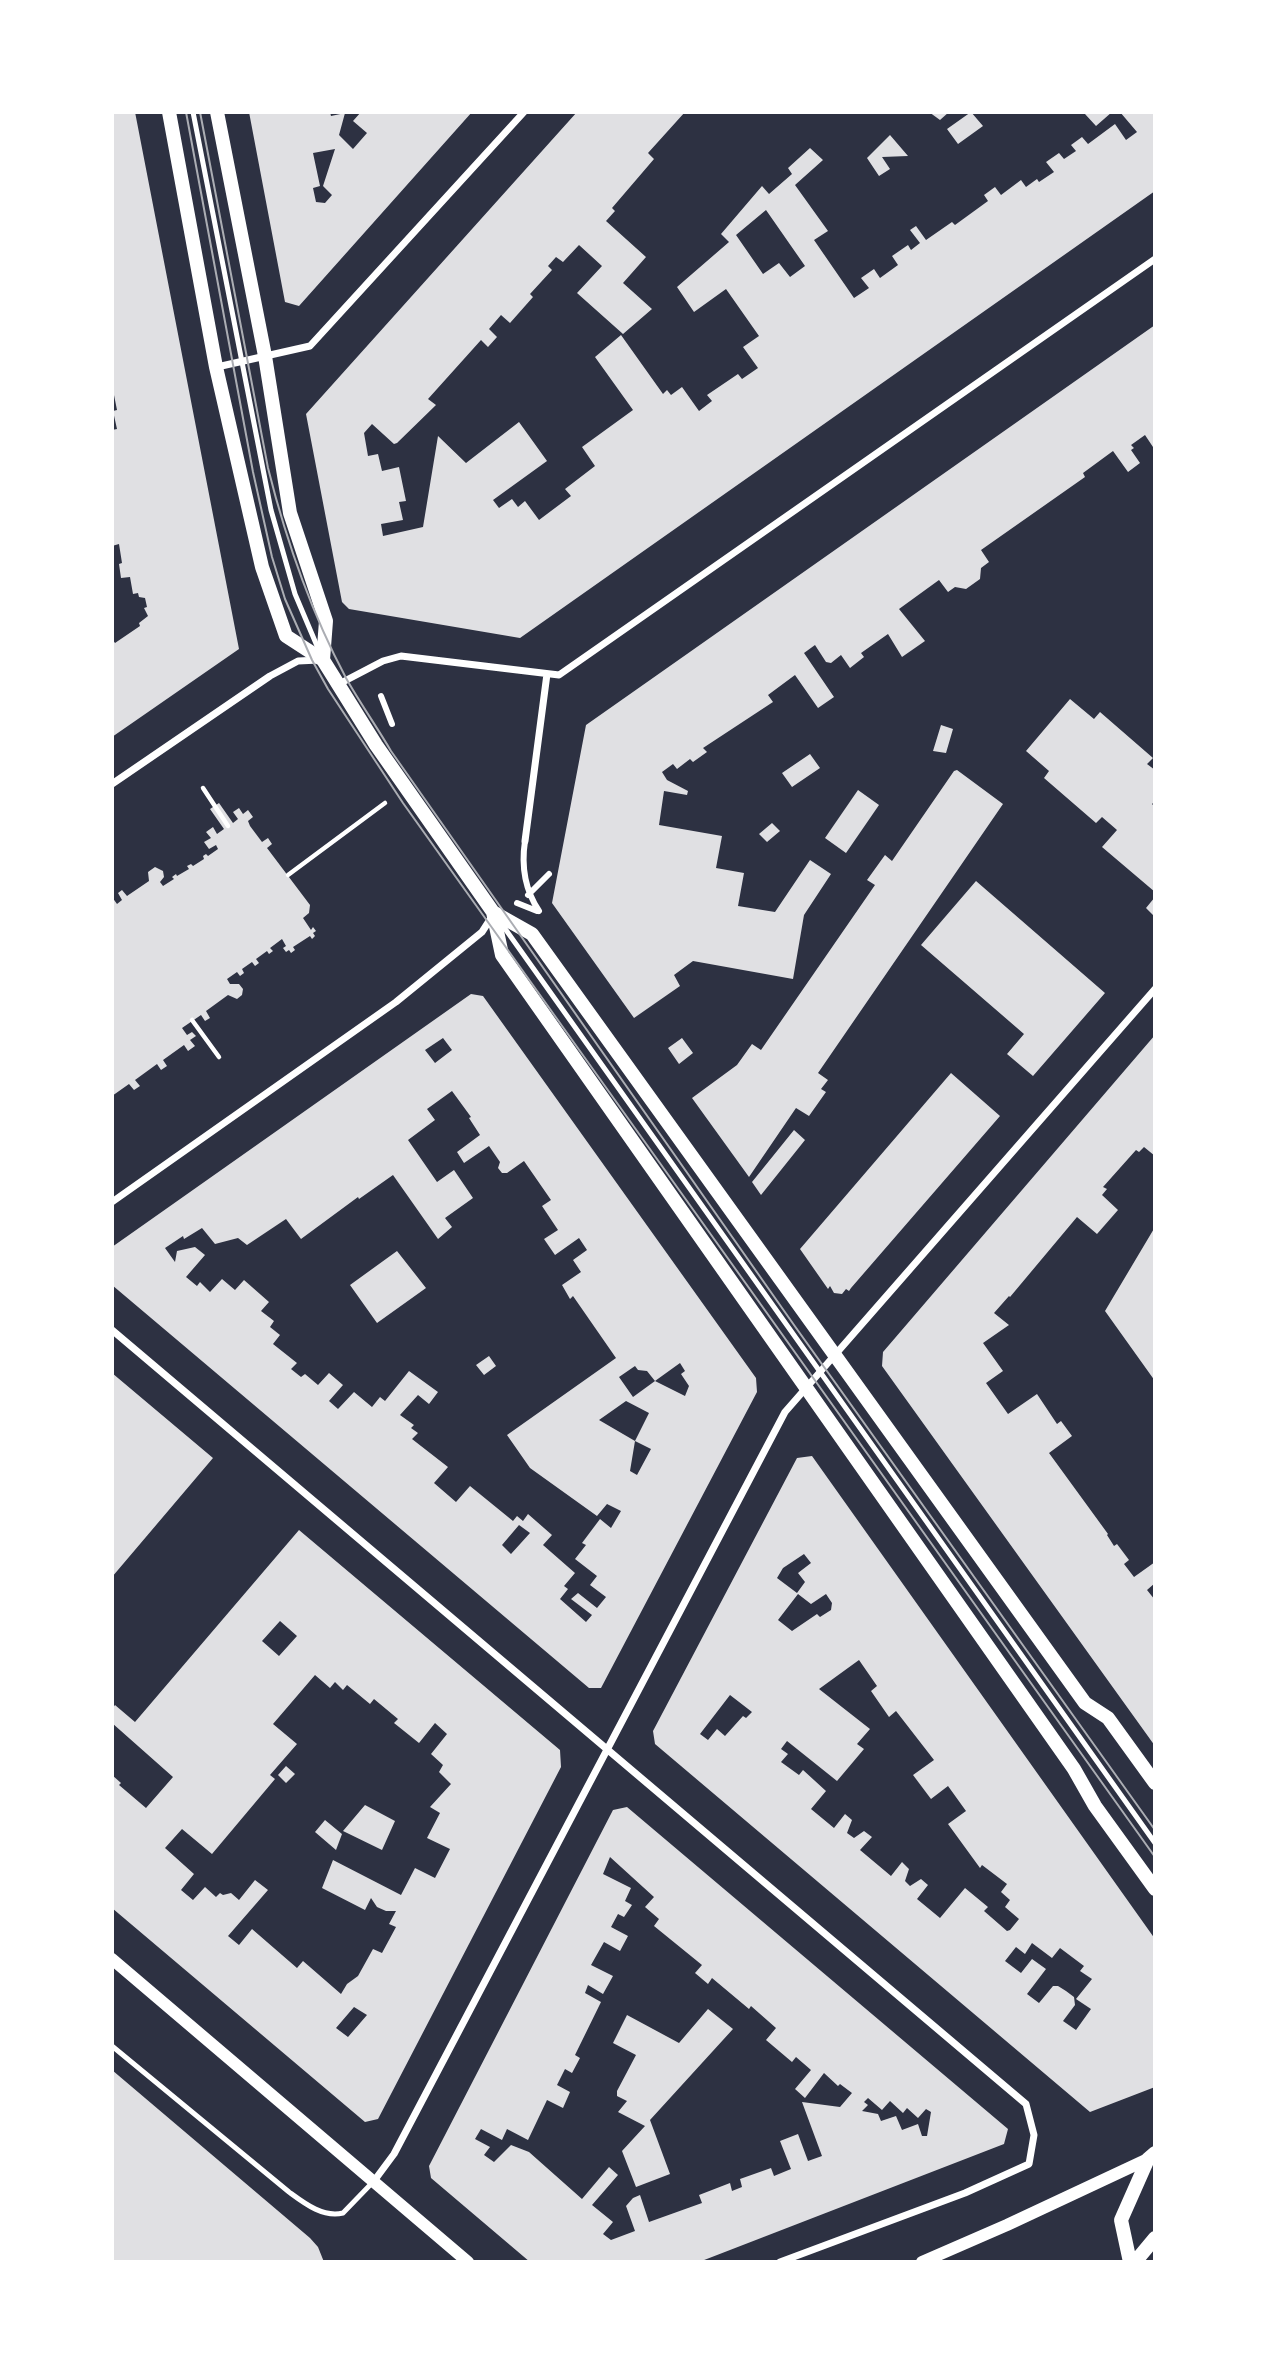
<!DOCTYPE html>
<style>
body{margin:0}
#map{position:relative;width:1267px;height:2374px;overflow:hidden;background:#2d3142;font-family:"Archivo Narrow",sans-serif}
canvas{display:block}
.frame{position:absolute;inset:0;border:114px solid #fff;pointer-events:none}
</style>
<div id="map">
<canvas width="1267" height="2374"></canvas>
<div class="frame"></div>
</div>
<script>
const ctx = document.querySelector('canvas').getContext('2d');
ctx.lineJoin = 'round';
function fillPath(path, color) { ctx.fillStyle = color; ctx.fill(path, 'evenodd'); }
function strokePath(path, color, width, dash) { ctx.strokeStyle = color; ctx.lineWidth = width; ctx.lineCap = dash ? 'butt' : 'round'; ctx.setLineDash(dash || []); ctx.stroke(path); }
fillPath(new Path2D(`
 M112,112H135L239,649L112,737V639L115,643L140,626L139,623L148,616L144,608L147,607L145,598L139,597L138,593L133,594L130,577L121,578L119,564L122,563L119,544L112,546V430L117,429L113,411L117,410L112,385Z
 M249,112H330L331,116L345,113L339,135L353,149L367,133L353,121L361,112H472L299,306L285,302ZM335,149L323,186L332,195L325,203L316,202L313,188L320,186L313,153Z
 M577,112H685L648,153L654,159L612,208L615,211L606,221L646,257L623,283L652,309L623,334L577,293L602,266L579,245L563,262L556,257L548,266L552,270L530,294L533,297L510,323L501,315L489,329L497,337L488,347L481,340L428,399L436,405L397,443L394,444L372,424L364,433L368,456L378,454L382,471L399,467L406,501L399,502L403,520L381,524L383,536L423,527L438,436L466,463L519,422L547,461L493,500L499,508L512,499L518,507L525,501L539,520L571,496L565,489L595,466L582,447L633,410L595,357L621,335L663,394L667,390L671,395L682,387L699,411L712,401L707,395L738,374L742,379L758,368L743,347L759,336L726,289L694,312L677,287L729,242L721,234L762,186L769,194L792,174L788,168L810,148L823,160L795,185L828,231L814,240L854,298L869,288L861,278L874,269L880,278L898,265L892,256L908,245L911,250L920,243L910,230L916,226L926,240L952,222L955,225L988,201L984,195L995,187L1001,195L1021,180L1026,187L1037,179L1039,182L1054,172L1046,162L1059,153L1064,159L1076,151L1071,145L1082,137L1088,144L1115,124L1126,140L1137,132L1120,112H1155V191L520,638L349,609L342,602L306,414ZM766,210L805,266L790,277L779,263L763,274L736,235Z
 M929,112H949L940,120Z
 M971,112L983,126L958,144L947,129Z
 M1087,112H1112L1096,126L1085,114Z
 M890,135L908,156L882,157L890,169L879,176L867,158Z
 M1155,325V450L1145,435L1131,445L1134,448L1131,450L1140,463L1128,472L1113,451L1083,473L1085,477L981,550L989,562L981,568L980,579L966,589L955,587L948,592L939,580L899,609L925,641L902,657L888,634L861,653L864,657L850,668L841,655L831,663L826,662L815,645L804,653L834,697L818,708L795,675L768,695L773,702L703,748L707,752L693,762L690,759L677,769L673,764L662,772L667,780L688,791L687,795L664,791L659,825L722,836L716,868L744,873L738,906L775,912L810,860L831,874L804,915L793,979L693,961L674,975L680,986L634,1018L552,903L586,725Z
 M1070,699L1094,719L1100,712L1153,758L1147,764L1155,770V801L1152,804L1155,807V892L1102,847L1117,830L1102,817L1096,823L1044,778L1049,771L1026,751Z
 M941,725L953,729L946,753L933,751Z
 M810,754L820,768L792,787L782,773Z
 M957,770L1003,804L818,1073L828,1080L821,1089L826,1092L809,1116L796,1108L749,1177L692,1098L737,1065L752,1044L761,1050L875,885L867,880L885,855L892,861L954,771Z
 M858,790L879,805L846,853L825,838Z
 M219,803L233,823L238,819L233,812L239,808L243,814L248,810L253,817L248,821L250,826L262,842L268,838L272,844L267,848L310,905L309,913L303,918L311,930L313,927L316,931L313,933L315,936L312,939L310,936L293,947L295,950L291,953L289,950L286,952L283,948L286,946L282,939L270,948L273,951L269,954L267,951L256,959L259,963L255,966L252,962L242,969L244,973L240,976L237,972L227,979L230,984H239L243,989L242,995L237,999L228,995L206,1011L210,1018L205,1021L201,1015L182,1028L187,1035L192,1032L196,1036L190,1040L195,1046L188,1051L184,1045L163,1060L167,1066L161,1070L157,1064L135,1080L140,1086L134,1090L129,1084L112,1096V897L117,904L122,900L118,893L122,890L127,896L149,881L148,872L155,867L163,871L164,877L160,882L163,886L174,879L172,877L176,874L177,876L189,869L187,866L191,864L193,866L204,859L203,856L206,854L208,856L218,849L216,845L209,849L204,842L211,838L206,832L213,827L217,834L224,829L210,809Z
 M772,823L780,831L767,842L759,834Z
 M976,881L1105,993L1033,1076L1007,1054L1024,1034L921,945Z
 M1155,897V917L1146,908Z
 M471,994L483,996L756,1378L757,1392L601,1688H589L112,1285V1247ZM443,1038L452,1050L435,1063L425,1050ZM452,1091L471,1117L469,1118L480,1135L457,1152L464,1163L489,1146L500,1162L498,1168L502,1173H507L524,1161L551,1200L542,1206L558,1230L544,1239L555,1255L579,1238L587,1250L573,1260L581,1272L562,1285L570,1299L573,1296L616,1358L507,1435L530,1468L597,1516L607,1504L621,1511L611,1528L600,1519L582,1543L586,1545L575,1559L597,1576L590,1585L606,1597L597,1608L578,1593L571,1599L592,1615L586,1622L560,1599L568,1589L564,1586L575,1573L543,1545L552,1535L528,1514L523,1521L517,1516L513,1521L470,1486L456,1502L434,1483L448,1467L412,1439L418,1433L411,1428L414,1425L400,1415L418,1395L429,1404L438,1392L409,1371L385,1401L380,1397L372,1407L354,1392L338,1409L329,1401L343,1385L329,1373L318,1385L305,1374L301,1377L291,1369L297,1363L273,1344L280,1335L270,1327L274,1321L261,1311L269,1302L244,1280L235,1290L222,1279L210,1292L200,1282L197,1286L186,1277L205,1255L195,1247L177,1251L175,1262L165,1248L183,1236L184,1239L202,1228L215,1244L238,1238L247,1245L286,1219L301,1239L358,1197L359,1199L393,1175L438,1239L452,1227L445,1218L473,1198L454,1170L437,1182L408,1140L435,1120L427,1109ZM680,1363L685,1371L681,1374L689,1386L685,1396L655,1381L633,1397L619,1377L635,1366L638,1370L647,1371L655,1381ZM626,1401L649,1413L635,1441L651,1449L637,1475L630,1471L635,1441L599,1420ZM519,1525L530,1533L511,1554L502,1545Z
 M1155,1035V1156L1144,1147L1139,1152L1136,1150L1103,1187L1107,1189L1102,1195L1118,1210L1097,1234L1077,1217L1010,1297L1009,1296L994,1313L1009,1325L983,1343L1003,1371L986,1383L1008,1414L1037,1394L1057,1424L1061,1421L1072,1436L1049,1453L1108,1534L1107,1535L1114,1546L1117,1544L1129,1560L1124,1564L1134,1577L1155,1562V1583L1147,1590L1155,1600V1746L882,1366L883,1352Z
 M682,1038L693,1053L679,1064L668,1048Z
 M951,1073L1000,1116L851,1288L849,1291L846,1289L842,1294L834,1293L830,1286L828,1289L800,1249Z
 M794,1130L805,1140L761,1195L752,1182Z
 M1155,1227V1381L1105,1311Z
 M397,1251L426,1288L377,1323L350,1285Z
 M489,1356L496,1366L484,1375L476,1365Z
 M112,1373L213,1458L112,1577Z
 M812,1456L1155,1939V2087L1090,2112L655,1744L653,1731L797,1458ZM804,1554L811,1563L798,1573L805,1582L797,1593L777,1578L783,1568ZM798,1594L811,1604L826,1594L832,1603L831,1610L820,1617L817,1614L792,1631L778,1620ZM859,1660L877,1686L871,1691L889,1717L896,1711L934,1760L913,1775L931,1799L948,1786L966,1811L948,1824L980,1868L982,1865L1007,1884L1001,1892L1010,1900L1005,1907L1019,1919L1010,1930L1007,1931L984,1911L988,1907L965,1888L940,1918L917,1899L928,1885L921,1879L910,1886L905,1881L909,1869L902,1862L891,1876L860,1850L872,1837L864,1831L854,1838L847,1833L852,1820L845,1814L834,1828L811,1809L826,1791L803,1770L799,1775L781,1762L788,1754L781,1749L787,1741L837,1781L864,1749L857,1744L870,1729L819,1689ZM730,1695L752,1712L746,1718L743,1716L725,1736L717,1729L708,1740L700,1734ZM1032,1943L1052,1958L1060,1948L1084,1966L1080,1971L1092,1979L1076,1999L1091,2009L1076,2030L1063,2021L1075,2005L1074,1997L1066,1991L1058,1986H1053L1039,2003L1027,1994L1046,1969L1032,1959L1021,1973L1005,1961L1016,1947L1025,1954Z
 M299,1530L560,1750L561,1767L378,2119L365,2122L112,1908V1775L121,1783L119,1785L146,1808L173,1777L112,1723V1709L115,1705L135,1722ZM280,1621L297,1636L279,1656L262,1641ZM315,1675L330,1688L335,1682L343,1690L347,1685L370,1704L374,1699L398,1719L394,1723L419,1743L435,1723L447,1734L431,1754L443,1765L439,1772L451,1784L430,1807L440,1813L427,1838L450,1849L435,1878L415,1868L401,1895L333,1860L322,1888L365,1910L371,1898L377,1907L386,1911H396L389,1924L396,1927L382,1953L373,1949L358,1976L347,1984L341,1994L303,1961L297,1968L252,1929L239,1945L228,1936L268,1890L255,1880L239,1900L231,1893L223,1895L220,1893L216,1897L205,1887L193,1900L181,1890L194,1874L165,1848L182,1829L212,1854L275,1779L270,1775L297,1744L273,1724ZM354,2007L367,2015L348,2037L336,2028Z
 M286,1766L295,1774L286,1783L278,1775Z
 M365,1805L395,1821L382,1850L343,1831Z
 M627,1807L1008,2129L1004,2144L699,2262H530L431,2178L429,2166L613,1810ZM610,1857L654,1897L645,1907L659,1919L654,1926L702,1965L695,1973L708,1984L712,1978L749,2009L751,2006L776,2028L766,2040L792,2062L796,2057L811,2070L795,2089L805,2098L824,2073L838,2086L840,2084L852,2093L840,2107L802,2102L822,2156L808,2161L798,2134L780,2141L791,2169L774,2176L771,2168L740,2179L742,2187L732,2191L730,2183L699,2195L702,2203L649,2222L640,2195L633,2198L626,2206L635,2231L611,2240L603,2234L613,2222L592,2205L618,2175L609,2167L582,2199L529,2152L511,2145L494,2162L484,2155L490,2147L475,2139L481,2129L502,2140L507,2129L528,2140L547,2100L563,2108L570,2092L557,2085L565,2069L572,2073L580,2058L575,2055L601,2002L585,1993L588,1985L603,1994L613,1976L591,1965L604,1942L620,1951L628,1936L611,1927L618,1914L624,1917L632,1905L625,1901L631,1888L603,1874ZM868,2098L882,2110L890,2101L903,2113L907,2108L918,2118L926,2109L931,2112L927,2136H922L918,2124L902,2130L896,2116L881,2121L878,2114L862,2111L868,2105L864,2102Z
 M325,1820L342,1834L336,1850L315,1832Z
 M708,2009L733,2029L650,2120L670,2174L636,2187L622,2151L645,2126L618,2112L627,2101L617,2096V2091L636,2055L613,2043L627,2015L679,2043Z
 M112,2070L310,2238L318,2247L324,2262H112Z`), '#e0e0e3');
strokePath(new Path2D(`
 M203,788L228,826
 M288,875L385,803
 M192,1020L219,1057`), '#fff', 4.5);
strokePath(new Path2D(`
 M193,112L271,510L295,594L320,653
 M501,923L1155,1843
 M112,2046L289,2192C304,2203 323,2218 343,2213L372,2183`), '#fff', 5);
strokePath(new Path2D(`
 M381,696L392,724
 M525,841C521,867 525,890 539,911
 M528,895L549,874
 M517,903L537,911`), '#fff', 6);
strokePath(new Path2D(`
 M217,367L310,346L524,112
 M339,684L383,661L401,656L559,675L1155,259
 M112,784L270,676L298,661L319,660
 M525,841L547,674
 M112,1202L396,1002L482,932L491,918
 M112,1330L1026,2104L1034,2135L1029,2164L965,2193L780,2262
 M374,2181L394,2154L785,1412L1155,989`), '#fff', 7);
strokePath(new Path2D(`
 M112,1959L468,2262
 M922,2262L1007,2225L1148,2159`), '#fff', 12);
strokePath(new Path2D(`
 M169,112L216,367L262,567L286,636L323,660L376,745L493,912L532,934L1085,1703L1108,1718L1155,1783
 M217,112L265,356L290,513L326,621L323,660
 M493,912L502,955L1074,1769L1095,1806L1155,1889
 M1130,2262L1121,2220L1148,2159L1155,2153
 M1135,2262L1155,2238`), '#fff', 14);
strokePath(new Path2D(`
 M186,112L253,472L272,557L285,599L312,660L328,689L403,803L1155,1857
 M200,112L268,468C286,540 311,612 346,678C360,703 377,727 391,751L794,1325L1155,1830`), '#abadb3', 2);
</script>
